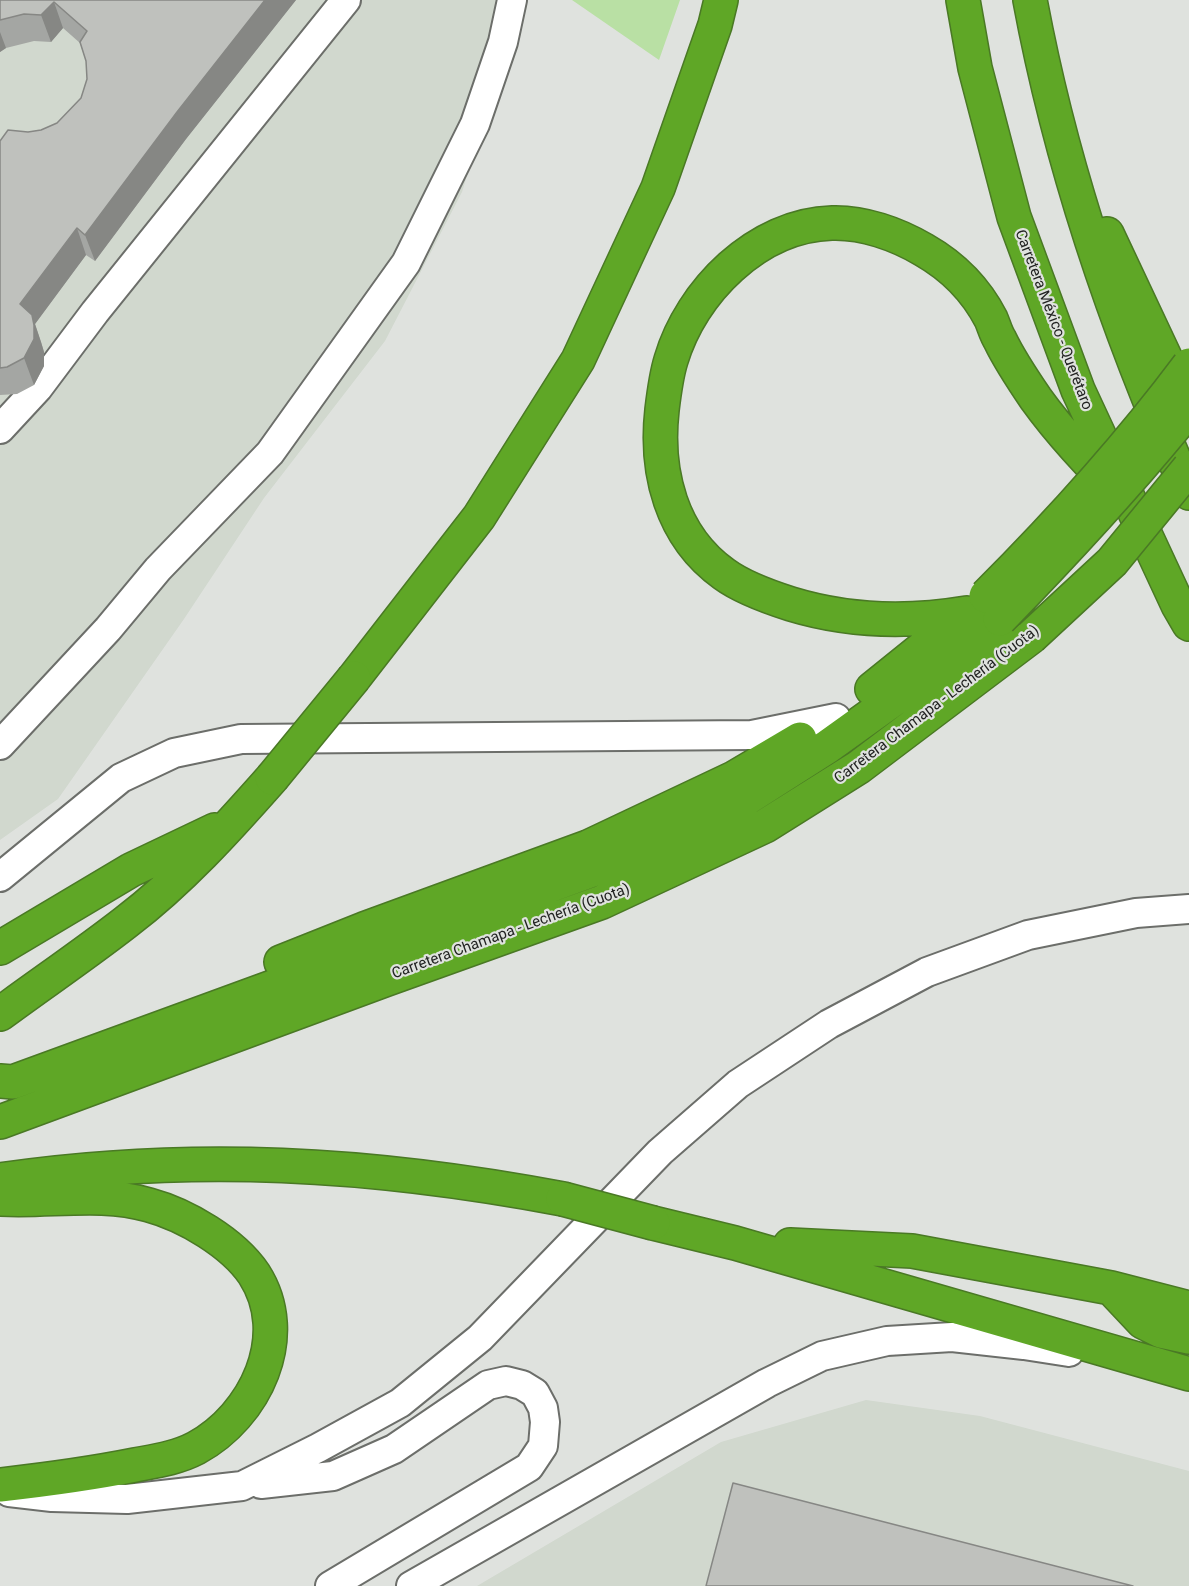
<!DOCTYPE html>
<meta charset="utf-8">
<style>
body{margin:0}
canvas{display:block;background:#dfe2de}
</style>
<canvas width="1189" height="1586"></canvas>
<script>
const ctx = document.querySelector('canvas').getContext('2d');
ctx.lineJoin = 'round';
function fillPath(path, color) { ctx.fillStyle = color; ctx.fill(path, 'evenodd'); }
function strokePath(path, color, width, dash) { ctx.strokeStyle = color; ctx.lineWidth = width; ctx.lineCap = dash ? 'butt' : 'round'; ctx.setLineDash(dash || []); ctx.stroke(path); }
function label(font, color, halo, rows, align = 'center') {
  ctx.font = font + ' Roboto,sans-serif'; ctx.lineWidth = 4.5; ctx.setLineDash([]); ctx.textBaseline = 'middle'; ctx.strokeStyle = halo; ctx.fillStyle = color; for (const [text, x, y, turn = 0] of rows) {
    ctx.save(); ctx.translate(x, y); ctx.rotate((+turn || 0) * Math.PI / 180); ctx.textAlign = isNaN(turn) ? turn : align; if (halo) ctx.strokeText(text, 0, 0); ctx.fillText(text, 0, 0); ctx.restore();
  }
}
fillPath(new Path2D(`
 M0,0H521L462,192L385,341L264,498L184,619L58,799L0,840Z
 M866,1400L980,1416L1189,1471V1586H477L721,1442Z`), '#d1d8ce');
fillPath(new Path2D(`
 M572,0H680L659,60Z`), '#b9e0a4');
const minor = new Path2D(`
 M0,429L38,388L95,312L346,0
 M0,745L108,629L158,569L270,453L406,263L475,124L503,42L512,0
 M0,877L121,778L174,753L241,739L752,735L836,718
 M261,1484L333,1476L394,1449L488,1385L506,1381L522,1385L535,1393L543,1408L545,1422L543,1446L529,1467L330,1586
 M9,1492L52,1497L127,1499L242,1486L318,1448L400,1403L480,1338L660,1152L738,1084L829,1024L927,972L1028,935L1136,913L1189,909
 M411,1586L767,1383L822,1356L887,1341L952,1337L1024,1345L1069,1352`);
const highway = new Path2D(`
 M963,0L975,68L1014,217L1078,390L1178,605L1189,624
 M1030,0C1062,172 1118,334 1189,493
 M1107,234L1187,404
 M967,613C907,623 850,622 791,604C769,597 743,588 724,574C671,536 655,472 662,410C664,393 666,376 671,360C691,292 757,225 832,223C863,222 897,234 924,250C952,266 976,290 991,319C994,326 996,334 1000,340C1010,361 1023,380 1036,399C1064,438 1097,472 1131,505
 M354,678L479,517L578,360L658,188L715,25L721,0
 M872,689L965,614
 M0,948L131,870L215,830
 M281,962L364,929L588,847L734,778L800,739
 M0,1014C42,983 85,954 126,922C180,881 227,829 272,778
 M0,1081L13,1082L598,868L699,825L733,807L827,747L933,671L1000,619
 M0,1122L387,979L602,902L765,826L859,767L1031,637
 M0,1180C193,1152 372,1163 563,1199
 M0,1199C50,1202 101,1191 149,1205C186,1215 233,1243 254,1274C294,1336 255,1416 196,1448C177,1458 156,1461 135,1465C90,1474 45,1480 0,1485
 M653,1223L735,1243L1189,1374
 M790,1245L912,1251L1111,1288L1189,1308
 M1111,1288L1143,1322L1161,1331L1189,1337`);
strokePath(minor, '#6c6e6a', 32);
strokePath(highway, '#4a7925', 36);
strokePath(minor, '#fff', 28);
strokePath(highway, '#5fa726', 33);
const highwayBridge = new Path2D(`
 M986,596C1059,523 1127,448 1189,365
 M1000,619C1066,551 1130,482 1189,409
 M1031,637L1112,562L1189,468
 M272,778L354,678
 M563,1199L653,1223`);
strokePath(highwayBridge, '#4a7925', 36, []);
strokePath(highwayBridge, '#5fa726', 33);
fillPath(new Path2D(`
 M0,0H296L186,139L95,261L86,255L35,324L41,342L44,352V366L34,385L17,394L0,395V141L28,132L41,130L57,123L81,98L87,79L86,61L80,43L63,28L51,42L34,41L6,48L0,52Z`), '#a4a6a3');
fillPath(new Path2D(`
 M265,0H296L186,139L95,261L85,235L177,112Z
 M54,2L63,28L51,42L41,15Z
 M0,32L6,48L0,52Z
 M77,228L86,255L35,324L41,342L44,352V366L34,385L24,358L20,304Z`), '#868784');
const building = new Path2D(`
 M0,0H265L177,112L85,235L77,228L20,304L32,315L34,325V339L24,358L7,367L0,368V141L8,130L28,132L41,130L57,123L81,98L87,79L86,61L80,42L87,31L54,2L41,15L24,14L0,20Z
 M733,1483L1133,1586H706Z`);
fillPath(building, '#bfc1bd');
strokePath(building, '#868784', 1.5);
label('15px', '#222322', '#dfe2de', [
 ["Carretera México - Querétaro",1053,320,69],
 ["Carretera Chamapa - Lechería (Cuota)",937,705,-37],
 ["Carretera Chamapa - Lechería (Cuota)",511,932,-20]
]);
</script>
